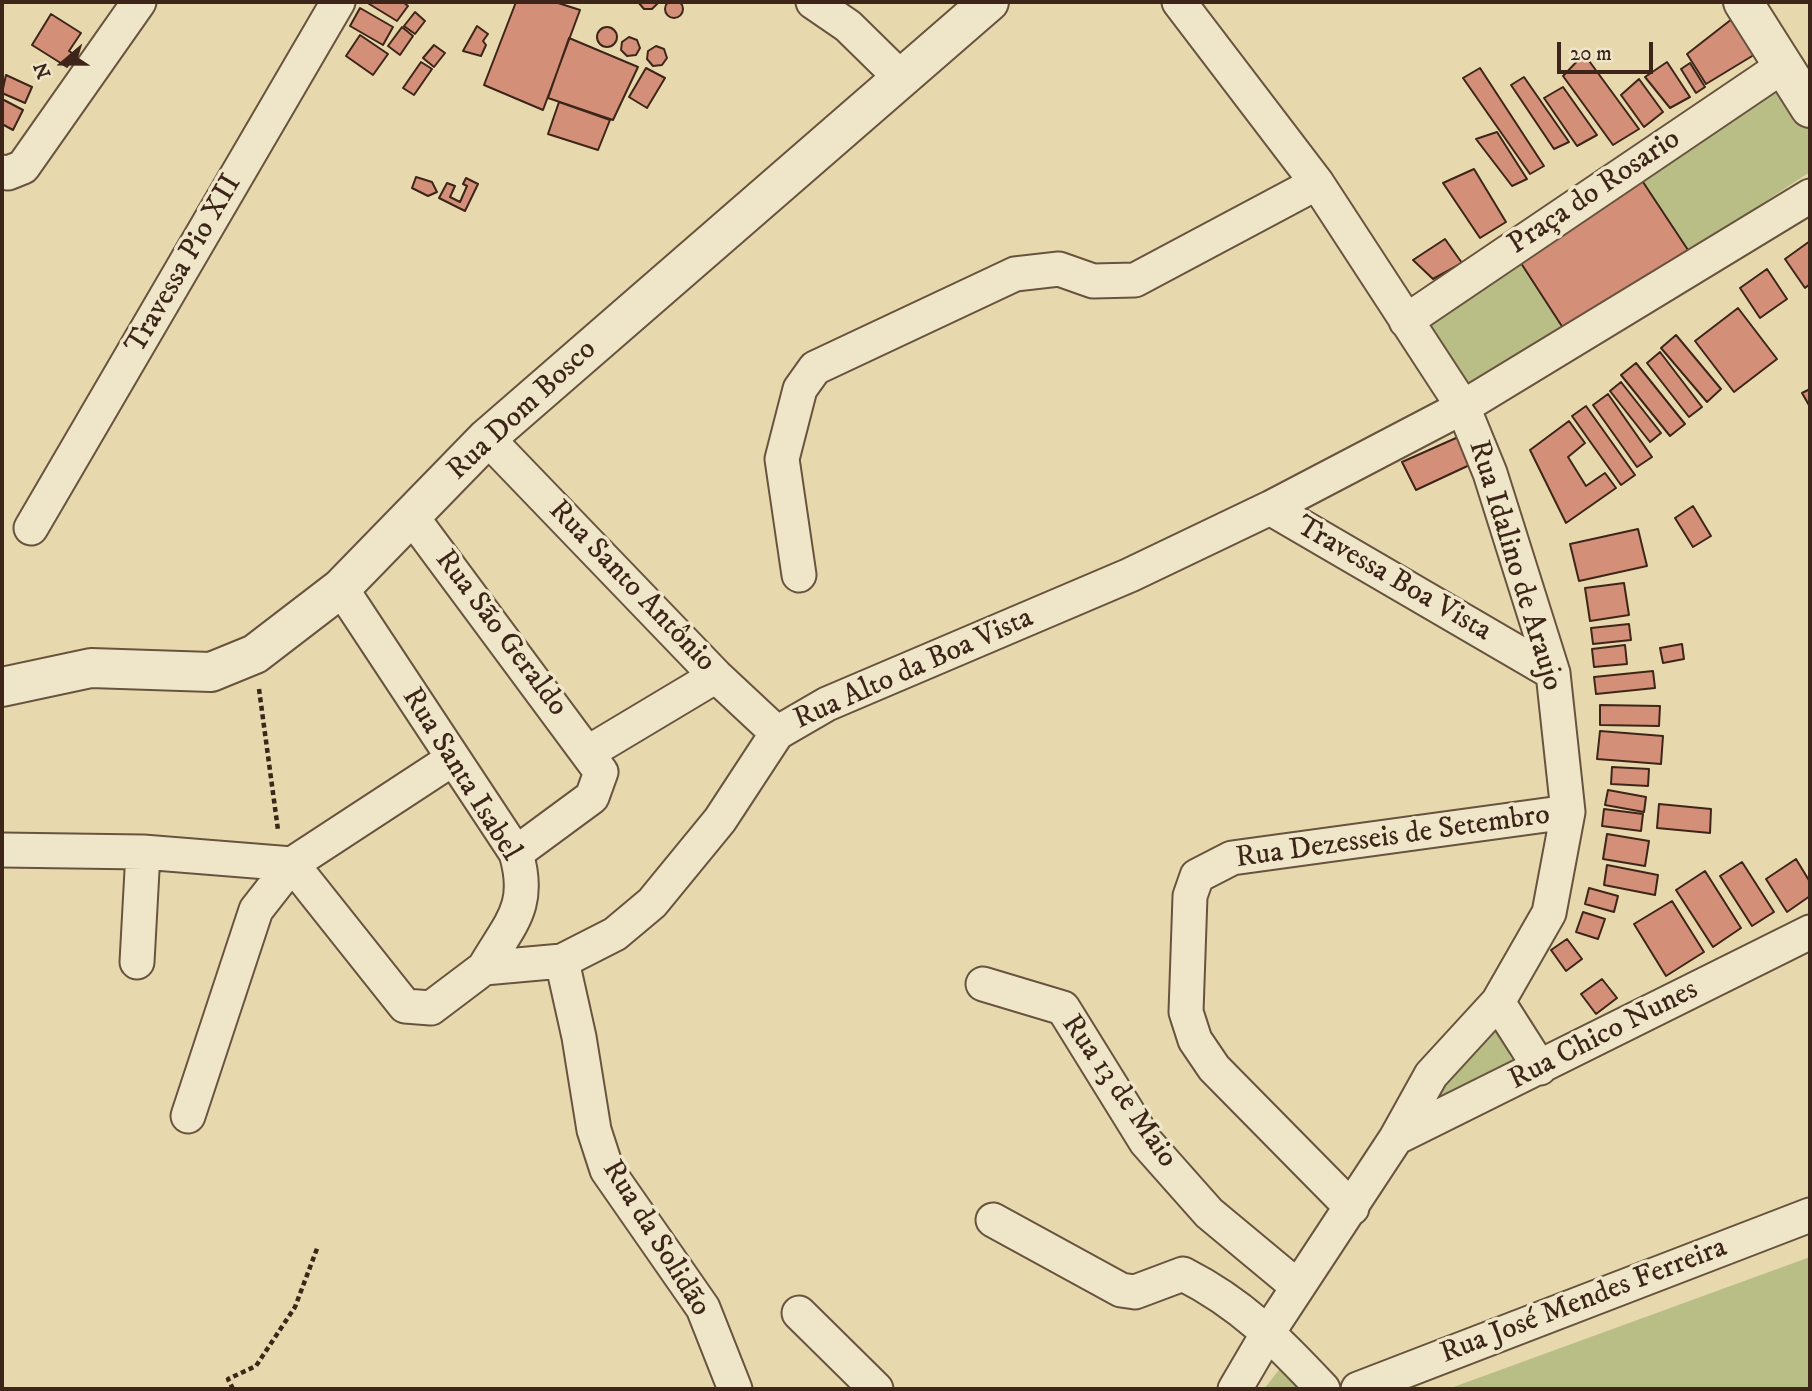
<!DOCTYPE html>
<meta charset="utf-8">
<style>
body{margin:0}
#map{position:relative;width:1812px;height:1391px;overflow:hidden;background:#e7d9ad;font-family:"IM FELL DW Pica",serif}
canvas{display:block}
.frame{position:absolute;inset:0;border:4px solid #3d2619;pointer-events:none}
.north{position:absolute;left:28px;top:28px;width:70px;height:70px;-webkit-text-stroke:5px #efe6ca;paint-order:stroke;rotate:250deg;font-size:19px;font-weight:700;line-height:28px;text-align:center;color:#3d2619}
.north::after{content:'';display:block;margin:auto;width:24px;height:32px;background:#3d2619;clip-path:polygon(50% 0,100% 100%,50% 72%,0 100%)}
.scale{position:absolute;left:1557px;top:42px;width:96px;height:32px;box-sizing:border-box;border:4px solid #3d2619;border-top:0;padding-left:9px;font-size:21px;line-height:24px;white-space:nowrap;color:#3d2619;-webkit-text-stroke:5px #efe6ca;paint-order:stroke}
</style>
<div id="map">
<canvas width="1812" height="1391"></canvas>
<div class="frame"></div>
<div class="north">N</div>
<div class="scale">20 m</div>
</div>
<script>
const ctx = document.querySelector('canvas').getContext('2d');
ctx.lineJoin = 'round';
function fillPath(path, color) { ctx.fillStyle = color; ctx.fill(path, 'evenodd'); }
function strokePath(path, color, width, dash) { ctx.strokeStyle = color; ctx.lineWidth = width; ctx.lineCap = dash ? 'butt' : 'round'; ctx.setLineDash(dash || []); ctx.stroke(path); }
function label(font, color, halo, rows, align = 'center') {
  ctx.font = font + ' "IM FELL DW Pica",serif'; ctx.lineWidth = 7; ctx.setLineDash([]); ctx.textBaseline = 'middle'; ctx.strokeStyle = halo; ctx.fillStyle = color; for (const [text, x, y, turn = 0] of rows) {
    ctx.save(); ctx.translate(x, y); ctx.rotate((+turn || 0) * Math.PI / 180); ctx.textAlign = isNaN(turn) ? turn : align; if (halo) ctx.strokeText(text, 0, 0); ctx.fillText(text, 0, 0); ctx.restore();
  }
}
fillPath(new Path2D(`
 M1783,79L1810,122V172L1469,397L1421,321Z
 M1491,1023L1517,1068L1431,1108L1429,1085Z
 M1810,1257V1389H1448Z
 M1289,1357L1314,1389H1264Z`), '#b9be87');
const building = new Path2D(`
 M665 9a9 9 0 1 1 18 0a9 9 0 1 1-18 0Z
 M366,2H403L408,6L397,21Z
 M516,2H555L580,10L543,110L484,85Z
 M638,2H658V3L652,9H644Z
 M360,8L393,27L383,45L350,26Z
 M1746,8L1767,47L1706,84L1687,54Z
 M415,12L425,21L415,34L404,26Z
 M51,14L81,33L69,51L75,55L67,67L32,45Z
 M477,26L488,34L483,41L486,45L481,56L463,51Z
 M597 37a10 10 0 1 1 20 0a10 10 0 1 1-20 0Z
 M402,27L413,36L400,55L388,46Z
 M360,35L388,54L373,75L346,56Z
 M629,37L637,40L640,48L636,55L627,56L621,50L622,42Z
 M569,38L638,67L613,120L548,98Z
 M434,45L445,53L434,67L423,58Z
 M656,46L664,49L667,58L662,65L653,66L647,59L648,51Z
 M1584,54L1639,129L1613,145L1563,76Z
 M421,62L432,69L414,95L403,88Z
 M1667,62L1690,97L1670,108L1645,77Z
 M1690,63L1705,87L1696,93L1681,69Z
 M646,68L665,78L647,108L629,97Z
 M1480,68L1544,166L1530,174L1463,78Z
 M6,75L32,87L25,103L2,93Z
 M1524,77L1569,142L1554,149L1511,85Z
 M1639,79L1663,112L1644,127L1621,95Z
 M1563,87L1597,135L1577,146L1544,98Z
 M2,99L23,110L13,130L2,124Z
 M559,102L610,120L598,150L548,134Z
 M1497,132L1527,179L1512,186L1476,139Z
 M1474,169L1506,222L1480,238L1443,183Z
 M416,177L432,182L437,192L428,196L412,188Z
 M466,178L478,184L465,211L439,198L447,183L455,186L450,197L460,202L467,186L463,184Z
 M1641,179L1688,250L1565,331L1517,257Z
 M1445,239L1462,263L1433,279L1413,260Z
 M1810,241V284L1805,288L1785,259Z
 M1767,269L1787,299L1760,318L1740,288Z
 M1738,308L1777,359L1734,392L1695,341Z
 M1676,335L1721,389L1707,402L1661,348Z
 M1660,352L1702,407L1689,417L1647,363Z
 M1636,363L1685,424L1670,436L1621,375Z
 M1621,382L1661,433L1650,442L1610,391Z
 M1810,389V407L1802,393Z
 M1608,394L1652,457L1637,467L1593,405Z
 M1586,406L1635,475L1621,485L1572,416Z
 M1569,421L1585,443L1568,457L1586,486L1605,473L1616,488L1566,523L1530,450Z
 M1465,434L1476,462L1416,490L1402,462Z
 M1693,506L1711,536L1693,547L1675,518Z
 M1638,529L1647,566L1579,581L1570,544Z
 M1624,583L1629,615L1590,621L1585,588Z
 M1629,624L1631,640L1593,644L1591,628Z
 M1682,644L1684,659L1663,663L1660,648Z
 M1625,645L1627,664L1594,667L1592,649Z
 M1653,671L1655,688L1596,694L1594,677Z
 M1600,705L1660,706L1659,726L1600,725Z
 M1600,731L1663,736L1661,764L1597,759Z
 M1612,767L1649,769L1648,786L1611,784Z
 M1608,790L1646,797L1644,812L1605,805Z
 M1659,804L1711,809L1710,833L1657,828Z
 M1604,809L1643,814L1641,831L1602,826Z
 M1607,834L1649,841L1645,866L1603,859Z
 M1796,859L1810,882V896L1787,912L1766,879Z
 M1742,862L1774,912L1752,926L1720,876Z
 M1607,865L1658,875L1655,895L1604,885Z
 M1705,871L1741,928L1713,947L1676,890Z
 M1589,888L1618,896L1614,912L1585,904Z
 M1672,901L1704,952L1666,976L1634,924Z
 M1583,912L1605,919L1598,939L1576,932Z
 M1567,939L1582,959L1566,971L1551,950Z
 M1602,979L1617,998L1596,1014L1581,994Z`);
fillPath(building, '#d48f78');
strokePath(building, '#3d2619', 2);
const minor = new Path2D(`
 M813,2L848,26L901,78
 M1179,2L1317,183L1463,407L1490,473L1553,673L1568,812L1549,913L1498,1002L1431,1075L1396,1138L1269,1331L1235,1389
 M2,172L8,173L23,167L139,2
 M1406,321L1783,66
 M487,438L716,676L777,733
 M1270,508L1553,673
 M412,517L601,772L592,797L516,853
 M31,528L338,2
 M799,575L782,459L800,389L815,368L1015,274L1059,269L1093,281L1135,280L1317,183
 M341,588L516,853C532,907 510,923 484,968
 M589,752L716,676
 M2,850L143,852L292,864L405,1006L431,1008L484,968L562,961L615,934L652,903L720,820L777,733L827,704L1130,575L1270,508L1463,407L1810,196
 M562,961L579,1037L594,1130L607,1170L703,1308L735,1389
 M137,962L143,852
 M983,984L1063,1008L1146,1142L1209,1213L1298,1287
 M1498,1002L1540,1068
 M188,1116L256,910L292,864L451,760
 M1396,1138L1810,932
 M1352,1208L1214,1068L1195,1040L1186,1012L1190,896L1197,876L1232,858L1568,812
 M993,1220L1121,1290L1135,1292L1183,1274C1242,1304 1278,1341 1323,1389
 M799,1313L876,1389
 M1358,1389L1810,1215`);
const tertiary = new Path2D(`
 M1743,2L1810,108
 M2,687L91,668L211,672L255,654L341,588L487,438L989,2`);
strokePath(minor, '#68533e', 37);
strokePath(tertiary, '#68533e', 42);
strokePath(new Path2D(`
 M259,689L278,830
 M233,1389L228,1379L256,1366L295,1307L318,1246`), '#3d2619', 4.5, [5, 3.5]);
strokePath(minor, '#efe6ca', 33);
strokePath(tertiary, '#efe6ca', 38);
label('30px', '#3d2619', '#efe6ca', [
 ["Praça do Rosario",1595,193,-34],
 ["Travessa Pio XII",185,265,-60],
 ["Rua Dom Bosco",523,411,-43],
 ["Rua Idalino de Araujo",1514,566,73],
 ["Travessa Boa Vista",1393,580,30],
 ["Rua Santo Antônio",631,587,46],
 ["Rua São Geraldo",500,634,53],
 ["Rua Alto da Boa Vista",914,670,-24],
 ["Rua Santa Isabel",460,775,58],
 ["Rua Dezesseis de Setembro",1393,838,-8],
 ["Rua Chico Nunes",1604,1036,-27],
 ["Rua 13 de Maio",1118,1092,55],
 ["Rua da Solidão",655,1239,58],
 ["Rua José Mendes Ferreira",1584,1302,-21]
]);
</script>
